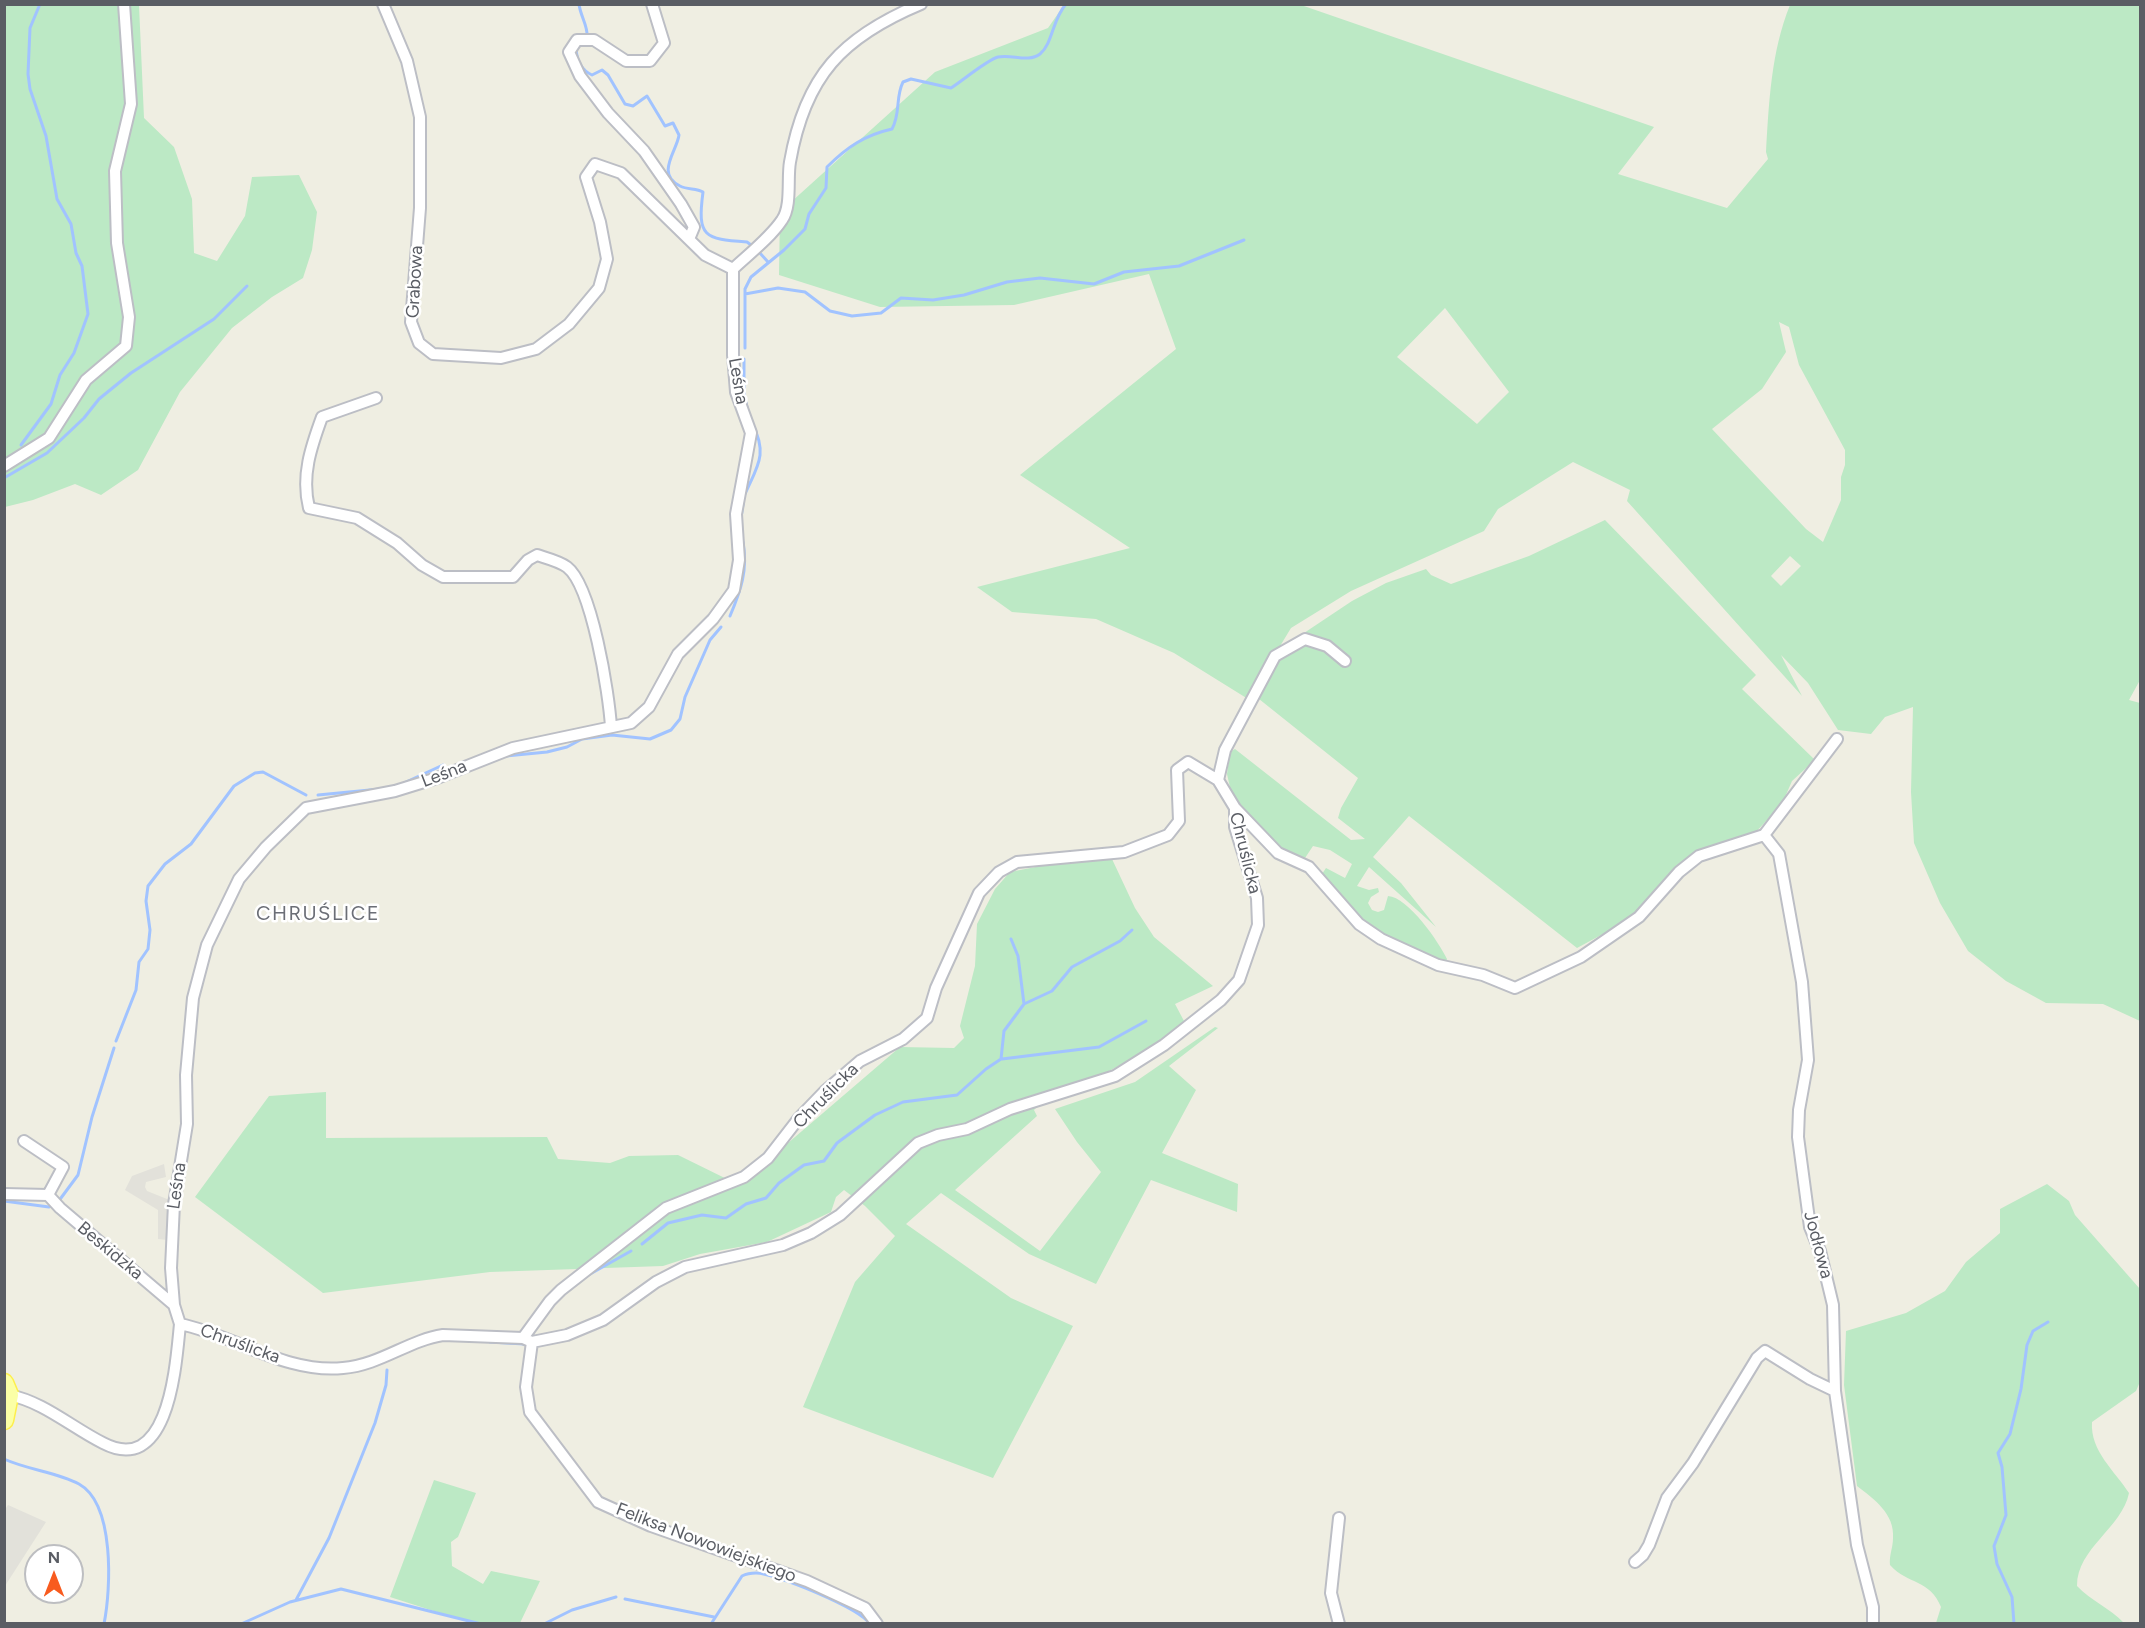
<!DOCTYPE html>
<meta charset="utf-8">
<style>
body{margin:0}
#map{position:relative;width:2145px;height:1628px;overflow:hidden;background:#efeee2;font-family:Figtree,sans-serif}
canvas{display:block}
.frame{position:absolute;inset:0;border:6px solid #5a5d64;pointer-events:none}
.north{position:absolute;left:24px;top:1544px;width:60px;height:60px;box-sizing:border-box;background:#fff;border:2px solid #bdbec1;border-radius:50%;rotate:0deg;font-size:16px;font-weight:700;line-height:24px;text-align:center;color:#5a5d64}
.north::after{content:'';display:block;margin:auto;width:21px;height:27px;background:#f85b1f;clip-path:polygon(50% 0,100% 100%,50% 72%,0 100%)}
</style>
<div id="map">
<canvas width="2145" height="1628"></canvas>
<div class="frame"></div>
<div class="north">N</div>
</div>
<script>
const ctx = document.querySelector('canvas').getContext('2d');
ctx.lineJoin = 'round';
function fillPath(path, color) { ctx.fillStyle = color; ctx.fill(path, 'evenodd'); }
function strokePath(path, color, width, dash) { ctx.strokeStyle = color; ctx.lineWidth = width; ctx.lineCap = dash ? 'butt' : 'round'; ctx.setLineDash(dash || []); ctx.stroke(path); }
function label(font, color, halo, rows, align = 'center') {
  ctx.font = font + ' Figtree,sans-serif'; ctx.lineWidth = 5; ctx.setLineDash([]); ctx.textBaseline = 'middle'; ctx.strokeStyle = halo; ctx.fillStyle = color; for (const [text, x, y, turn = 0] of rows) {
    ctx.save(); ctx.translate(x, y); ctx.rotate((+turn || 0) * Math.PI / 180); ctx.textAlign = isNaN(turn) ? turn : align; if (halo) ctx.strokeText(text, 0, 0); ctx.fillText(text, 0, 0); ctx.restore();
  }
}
fillPath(new Path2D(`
 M164,1164L166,1177L146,1182L145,1187L147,1191L172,1201L168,1240L158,1239V1210L125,1190L132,1176Z
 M8,1505L46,1522L5,1586L4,1511Z`), '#e2e1da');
fillPath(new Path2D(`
 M4,5H139L144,118L174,147L192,199L194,253L217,261L245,216L252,177L299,175L317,212L312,250L303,278L272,297L232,328L180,392L138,470L101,495L75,484L33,500L5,507Z
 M1064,5H1301L1654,127L1618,174L1727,208L1768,159L1766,152C1769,102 1771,52 1790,5H2140V680L2129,700L2140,703V1021L2103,1004L2046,1003L2006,981L1968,951L1940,903L1914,843L1911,792L1913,707L1885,717L1871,734L1838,730L1808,683L1781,655L1802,696L1627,501L1630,490L1573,462L1498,509L1484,531L1351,591L1291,628L1248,699L1174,653L1096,619L1012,612L977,587L1130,548L1020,475L1176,349L1149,274L1014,305L880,307L779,275L780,212L935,72L1048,28ZM1445,308L1509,392L1477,424L1397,357ZM1779,322L1789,327L1799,365L1845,450V465L1841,477V500L1823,542L1806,529L1712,429L1762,389L1786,352ZM1790,556L1801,566L1781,586L1771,576Z
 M1605,520L1756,675L1742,689L1815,760L1792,781L1782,804L1754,834L1701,849L1669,876L1629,920L1577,948L1409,816L1373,857L1401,883L1436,927L1369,867L1357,886L1369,890L1378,888L1379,892L1371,897L1368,903L1372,910L1378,912L1384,910L1388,896C1408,897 1439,942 1447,959L1445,964L1387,938L1365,923L1322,874L1326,868L1345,878L1352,864L1330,850L1313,846L1305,858L1285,853L1254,826L1231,792L1227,774L1230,752L1235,749L1351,840L1365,839L1338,818L1341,808L1358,778L1259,699L1276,663L1295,639L1352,601L1386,583L1426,569L1431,575L1451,584L1529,556Z
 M1112,859L1135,908L1154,937L1213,986L1175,1004L1184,1021L1156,1046L1094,1079L1055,1089L1034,1110L1037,1116L955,1190L1040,1251L1101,1172L1077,1142L1055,1109L1135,1082L1215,1027L1218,1028L1169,1066L1196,1090L1162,1153L1238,1184L1237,1212L1151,1180L1096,1284L1029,1254L941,1193L906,1224L1011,1298L1073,1326L993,1478L803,1407L855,1282L895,1236L865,1206L844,1190L836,1197L831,1212L767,1242L700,1254L663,1266L490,1272L323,1293L195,1197L269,1096L326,1092V1138L547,1137L558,1159L610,1163L629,1156L678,1155L739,1185L900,1047L954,1048L964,1038L960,1026L975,966L977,924L995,889L1010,872L1051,864Z
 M2047,1184L2069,1201L2075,1215L2140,1289L2139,1384L2136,1391L2092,1422C2090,1451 2115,1471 2129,1493C2122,1528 2077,1548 2077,1586C2091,1601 2110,1608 2124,1623H1936L1941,1607C1930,1579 1908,1585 1890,1565C1889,1555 1893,1548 1893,1538C1895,1514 1874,1499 1857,1486L1844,1385L1846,1331L1906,1313L1945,1291L1966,1262L2000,1233V1209Z
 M434,1480L476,1493L458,1537L451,1542L452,1566L483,1584L491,1571L540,1581L520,1623H471L390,1597Z`), '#bce9c5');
strokePath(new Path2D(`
 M579,4C580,15 588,26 587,36
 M576,49C577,61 581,70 592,75L602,70L608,75L625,104L633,106L647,96L665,126L673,123L679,135C677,151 655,174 680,186C688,190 696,188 703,192C697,237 704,239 747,242L751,245
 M759,252L768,262
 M745,294L778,288L805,292L830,311L852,316L881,313L901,298L933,300L964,295L1007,282L1040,278L1094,284L1124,272L1179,266L1244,240
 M745,348V289L751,277L784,250L805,229L809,214L826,188L827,167C847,147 865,135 892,129C901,113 895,98 903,82L911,79L951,88C962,81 987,60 998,57C1012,54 1028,63 1040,54C1053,43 1052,20 1066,4
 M744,359V395L748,411
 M21,445L51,404L60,375L74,353L88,314L82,266L76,253L71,224L57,199L46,136L30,89L28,74L30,28L40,4
 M4,478L47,453L84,418L99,399L131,373L214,319L247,286
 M745,494C758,465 768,454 752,423
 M741,518L743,504
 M730,616C741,590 748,570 743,542
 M506,756L547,752L567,747L582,739L612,735L650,739L671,730L680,719L685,697L710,640L721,627
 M406,782L443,765
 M318,795L380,789
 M1011,939L1018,956L1024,1004
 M116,1041L136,990L139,962L148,949L150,930L146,901L148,886L165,864L191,844L234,786L255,773L263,772L306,795
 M1002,1059L1099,1047L1146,1021
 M4,1201L49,1207L52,1205
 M58,1202L78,1175L92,1117L114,1048
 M642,1244L668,1223L702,1215L726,1218L746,1204L766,1198L779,1183L804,1165L824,1161L837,1143L875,1115L903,1102L957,1095L986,1069L1001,1059L1004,1031L1024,1004L1052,991L1072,967L1120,941L1132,930
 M583,1278L631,1251
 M490,1342L524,1344
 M4,1459C28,1470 57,1472 79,1484C115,1504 111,1589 104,1624
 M625,1599L714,1617
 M296,1600L329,1538L375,1423L386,1385L387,1370
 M241,1624L290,1602L341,1589L481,1624
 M544,1624L572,1610L616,1597
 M711,1624L742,1576C746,1574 751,1573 756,1573C775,1573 860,1608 870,1624
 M2014,1624L2012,1597L1997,1564L1994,1546L2006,1515L2002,1467L1998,1453L2010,1434L2021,1389L2027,1345L2033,1331L2048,1322`), '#a1c3ff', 3);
const street = new Path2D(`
 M652,4L664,43L650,61H626L594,40H577L569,52L580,76L608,113L644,151L681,204L694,227L689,239
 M733,269C749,254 770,238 782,220C792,206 787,178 790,162C805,76 842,37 921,4
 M376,398L322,417C311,447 301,476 309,508L357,518L397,543L422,565L443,577H513L528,560L537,555C546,558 559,561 567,567C592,586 609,694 611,727
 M4,466L49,438L86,380L126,346L129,317L117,243L115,171L131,104L124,4
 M1218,780L1225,750L1275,656L1305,639L1327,646L1345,661
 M1235,808L1278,853L1309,867L1359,924L1381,939L1438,965L1483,975L1515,988L1581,957L1639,917L1679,872L1699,856L1764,835L1837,739
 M1764,835L1779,854L1802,982L1808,1060L1799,1110L1798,1137L1810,1227L1820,1251L1833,1305L1835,1391L1857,1545L1873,1607V1624
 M4,1194L48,1195L63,1167L24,1141
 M48,1195L60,1208L174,1305
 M180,1324L174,1305L171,1268L174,1204L187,1124L186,1075L193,998L207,945L239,879L266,847L306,808L395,791L437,778L513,748L631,723L649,707L678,654L713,619L734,590L739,560L736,514L751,433L736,392L733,355V269L705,255L621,173L595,164L586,177L600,222L607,259L599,288L569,324L536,349L501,358L433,354L419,343L411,322L420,208V117L407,61L383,4
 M532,1342L526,1387L530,1412L598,1502L651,1526L807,1581L865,1608L877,1624
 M9,1395C44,1402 71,1427 103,1443C170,1478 176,1362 180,1324C234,1335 286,1374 343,1368C380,1365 409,1340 443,1335L523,1338L532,1342L567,1335L603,1320L656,1282L685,1267L783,1245L811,1233L840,1215L918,1143L938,1135L967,1129L1010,1109L1115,1076L1164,1045L1221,1000L1239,980L1258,925L1257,898L1235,827V808L1218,780L1188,762L1177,770L1179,821L1168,835L1124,852L1017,862L999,872L979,893L936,988L927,1018L903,1039L860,1061L825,1091L799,1118L768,1158L744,1177L666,1208L561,1290L550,1301L523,1338
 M1635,1562L1643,1555L1649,1545L1667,1498L1693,1463L1757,1358L1765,1351L1810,1379L1835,1391
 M1339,1624L1331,1593L1339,1518`);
const primary = new Path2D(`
 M4,1383L9,1395L4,1420`);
strokePath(street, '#bcbec5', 14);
strokePath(primary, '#fdef4c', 21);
strokePath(street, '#fff', 10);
strokePath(primary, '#fbffa6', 18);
label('18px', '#5a5d64', '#fff', [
 ["Grabowa",415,282,-87],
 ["Leśna",738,381,80],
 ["Leśna",444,774,-21],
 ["Chruślicka",1245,853,76],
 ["Chruślicka",826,1096,-45],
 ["Leśna",177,1186,-82],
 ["Jodłowa",1818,1245,75],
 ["Beskidzka",110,1251,40],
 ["Chruślicka",240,1344,20],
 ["Feliksa Nowowiejskiego",706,1543,21]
]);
ctx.letterSpacing = '1.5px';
label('20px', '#6b6e76', '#fff', [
 ["CHRUŚLICE",318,914]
]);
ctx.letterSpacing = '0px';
</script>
